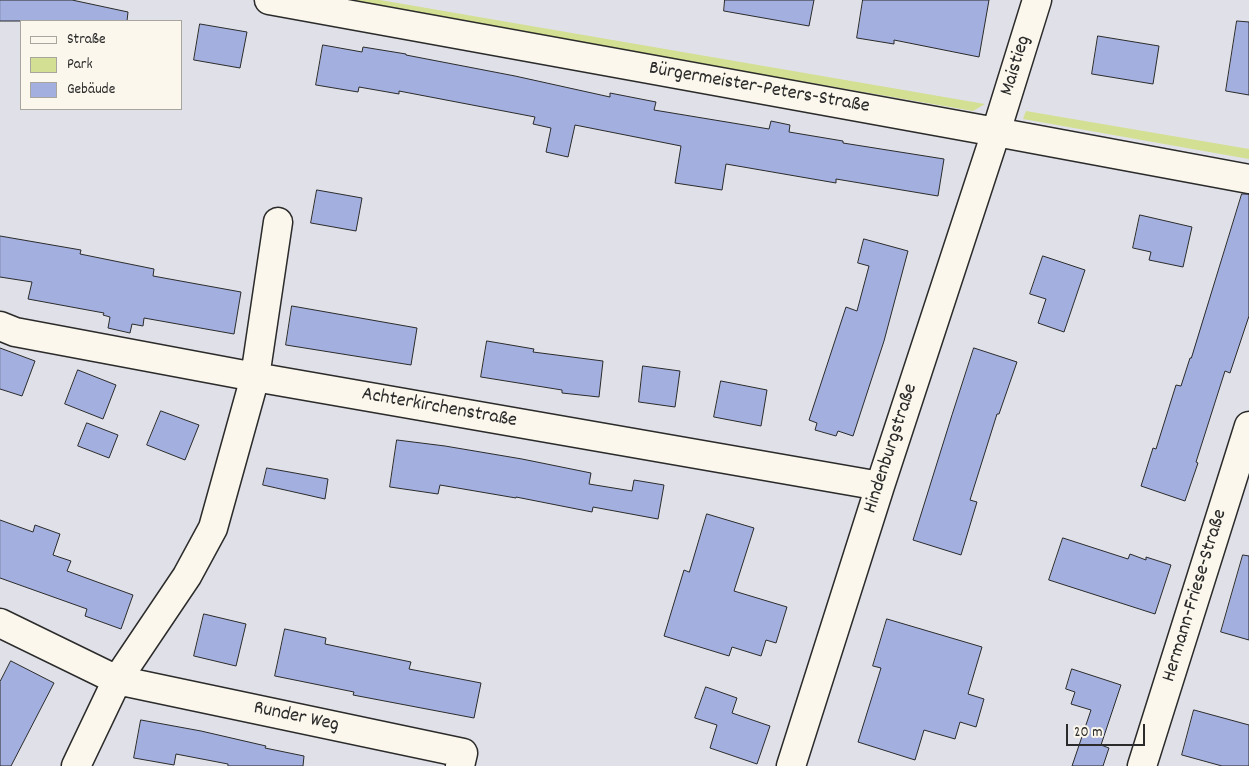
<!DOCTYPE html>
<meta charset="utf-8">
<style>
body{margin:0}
#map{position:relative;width:1249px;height:766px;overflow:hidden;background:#e0e1e8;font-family:Dekko,sans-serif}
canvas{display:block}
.legend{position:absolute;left:20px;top:20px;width:162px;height:90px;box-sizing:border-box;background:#fbf7ec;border:1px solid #a8a59f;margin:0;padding:6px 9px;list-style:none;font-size:15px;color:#2b2b2b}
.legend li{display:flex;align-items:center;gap:10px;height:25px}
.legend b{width:25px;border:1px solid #a8a59f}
.scale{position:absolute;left:1066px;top:724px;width:79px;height:22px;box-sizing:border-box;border:2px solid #2b2b2b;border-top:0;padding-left:6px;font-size:15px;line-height:18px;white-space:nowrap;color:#2b2b2b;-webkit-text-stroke:4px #fbf7ec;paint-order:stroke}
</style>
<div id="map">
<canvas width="1249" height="766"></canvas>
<ul class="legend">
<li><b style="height:6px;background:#fbf7ec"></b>Straße</li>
<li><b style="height:14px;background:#d3df92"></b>Park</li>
<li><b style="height:14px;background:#a2afdf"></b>Gebäude</li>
</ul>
<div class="scale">20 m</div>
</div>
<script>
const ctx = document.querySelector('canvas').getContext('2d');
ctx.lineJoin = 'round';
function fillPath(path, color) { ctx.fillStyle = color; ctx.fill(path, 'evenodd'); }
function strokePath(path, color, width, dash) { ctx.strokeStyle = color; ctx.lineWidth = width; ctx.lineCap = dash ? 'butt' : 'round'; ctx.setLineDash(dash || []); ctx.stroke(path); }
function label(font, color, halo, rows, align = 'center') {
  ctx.font = font + ' Dekko,sans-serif'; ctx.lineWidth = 4.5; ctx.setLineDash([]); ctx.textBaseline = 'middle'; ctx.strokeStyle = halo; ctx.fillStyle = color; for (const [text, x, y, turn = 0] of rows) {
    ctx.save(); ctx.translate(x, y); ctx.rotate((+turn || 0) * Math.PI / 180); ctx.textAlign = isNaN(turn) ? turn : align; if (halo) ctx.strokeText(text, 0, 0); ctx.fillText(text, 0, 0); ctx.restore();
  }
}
fillPath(new Path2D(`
 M331,0H380L985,104L973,111Z
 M1026,111L1249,149V159L1023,119Z`), '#d3df92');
const building = new Path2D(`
 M0,0H72L128,12L127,21H0Z
 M725,0H814L809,26L724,11Z
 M863,0H989L979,57L894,40V44L857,38Z
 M1237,21L1249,22V95L1226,91Z
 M200,24L247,32L240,68L194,60Z
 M1098,36L1159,46L1153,84L1092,74Z
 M323,45L362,52L363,47L406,54V55L515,76L610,97V93L656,102L654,110L769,129L771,121L790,125L789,132L843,141V143L944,159L938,196L836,179V183L726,164L722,190L675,183L681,146L575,125L568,157L546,152L551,128L533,124L535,117L399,91V94L359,87L358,92L316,85Z
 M317,190L362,198L356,231L311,223Z
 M1242,194H1249V316L1230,373L1225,371L1196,462L1198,463L1185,501L1141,486L1153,448L1156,449L1176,385L1181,386L1190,358H1191Z
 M1140,215L1192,227L1183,267L1149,260L1151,252L1133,248Z
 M0,236L81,250L80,254L154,269L153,276L241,292L234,334L144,318L143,326L132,324L130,333L108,328L110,317L103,315L104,313L28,299L32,282L0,277Z
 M864,239L908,251L884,341L853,436L838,431L836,436L815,430L817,423L809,420L846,307L857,311L869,266L858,263Z
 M1043,256L1085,270L1064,332L1038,323L1046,299L1030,294Z
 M292,306L417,328L411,365L286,345Z
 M487,341L534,349L533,352L603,361L599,397L562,393V390L481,377Z
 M0,348L35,361L22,396L0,389Z
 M974,348L1017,362L999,414H997L970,500L977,502L961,555L913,540L952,415Z
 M643,366L680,371L675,407L639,402Z
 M78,370L116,385L103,419L65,404Z
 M721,381L767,390L761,426L714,417Z
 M161,411L199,425L185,460L147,445Z
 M87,423L118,435L109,458L78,446Z
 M397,440L445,446L522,459L591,473L589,484L632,491L634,480L664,485L658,519L593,507L592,512L516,497V498L440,485L438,494L390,487Z
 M267,468L328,479L325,499L263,485Z
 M707,514L754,528L734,591L787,607L776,643L766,640L761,656L732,647L729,656L664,636L684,570L689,572Z
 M0,520L33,532L35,525L60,534L53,555L71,561L67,571L133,595L121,629L85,616L87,609L0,578Z
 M1063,538L1128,559L1130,554L1146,560V557L1171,565L1155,614L1049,580Z
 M1243,555L1249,556V640L1221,632Z
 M204,614L246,624L236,666L194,656Z
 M887,619L982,647L968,694L984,699L976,727L960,722L955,739L924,730L915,760L858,742L881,668L873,666Z
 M285,629L326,638L325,644L411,662L409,669L481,683L474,718L353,695L354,692L275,676Z
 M11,661L54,683L11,766H0V682Z
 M1072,669L1121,685L1101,745L1109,748L1103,766H1072L1091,710L1071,704L1075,692L1066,689Z
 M706,687L737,698L732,713L770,726L757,764L710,748L717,725L695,718Z
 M1194,710L1249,725V766H1222L1182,755Z
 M141,720L201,731L266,746L265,748L304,756L303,766H228V764L176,754L174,765L134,758Z`);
fillPath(building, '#a2afdf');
strokePath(building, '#2b2b2b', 1);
const street = new Path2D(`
 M269,0L996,132L1249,179
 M0,326L15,332L255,377L880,486
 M0,623L117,680L463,753L460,766
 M76,766L117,680L187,576L213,528L255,377L278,222
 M791,766L880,486L996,132L1037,0
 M1142,766L1249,426`);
strokePath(street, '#2b2b2b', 31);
strokePath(street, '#fbf7ec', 28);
label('20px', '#2b2b2b', '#fbf7ec', [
 ["Maistieg",1017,66,-73],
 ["Bürgermeister-Peters-Straße",759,89,10],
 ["Achterkirchenstraße",439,409,10],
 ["Hindenburgstraße",892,449,-72],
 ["Hermann-Friese-Straße",1196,596,-73],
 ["Runder Weg",296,718,12]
]);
</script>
